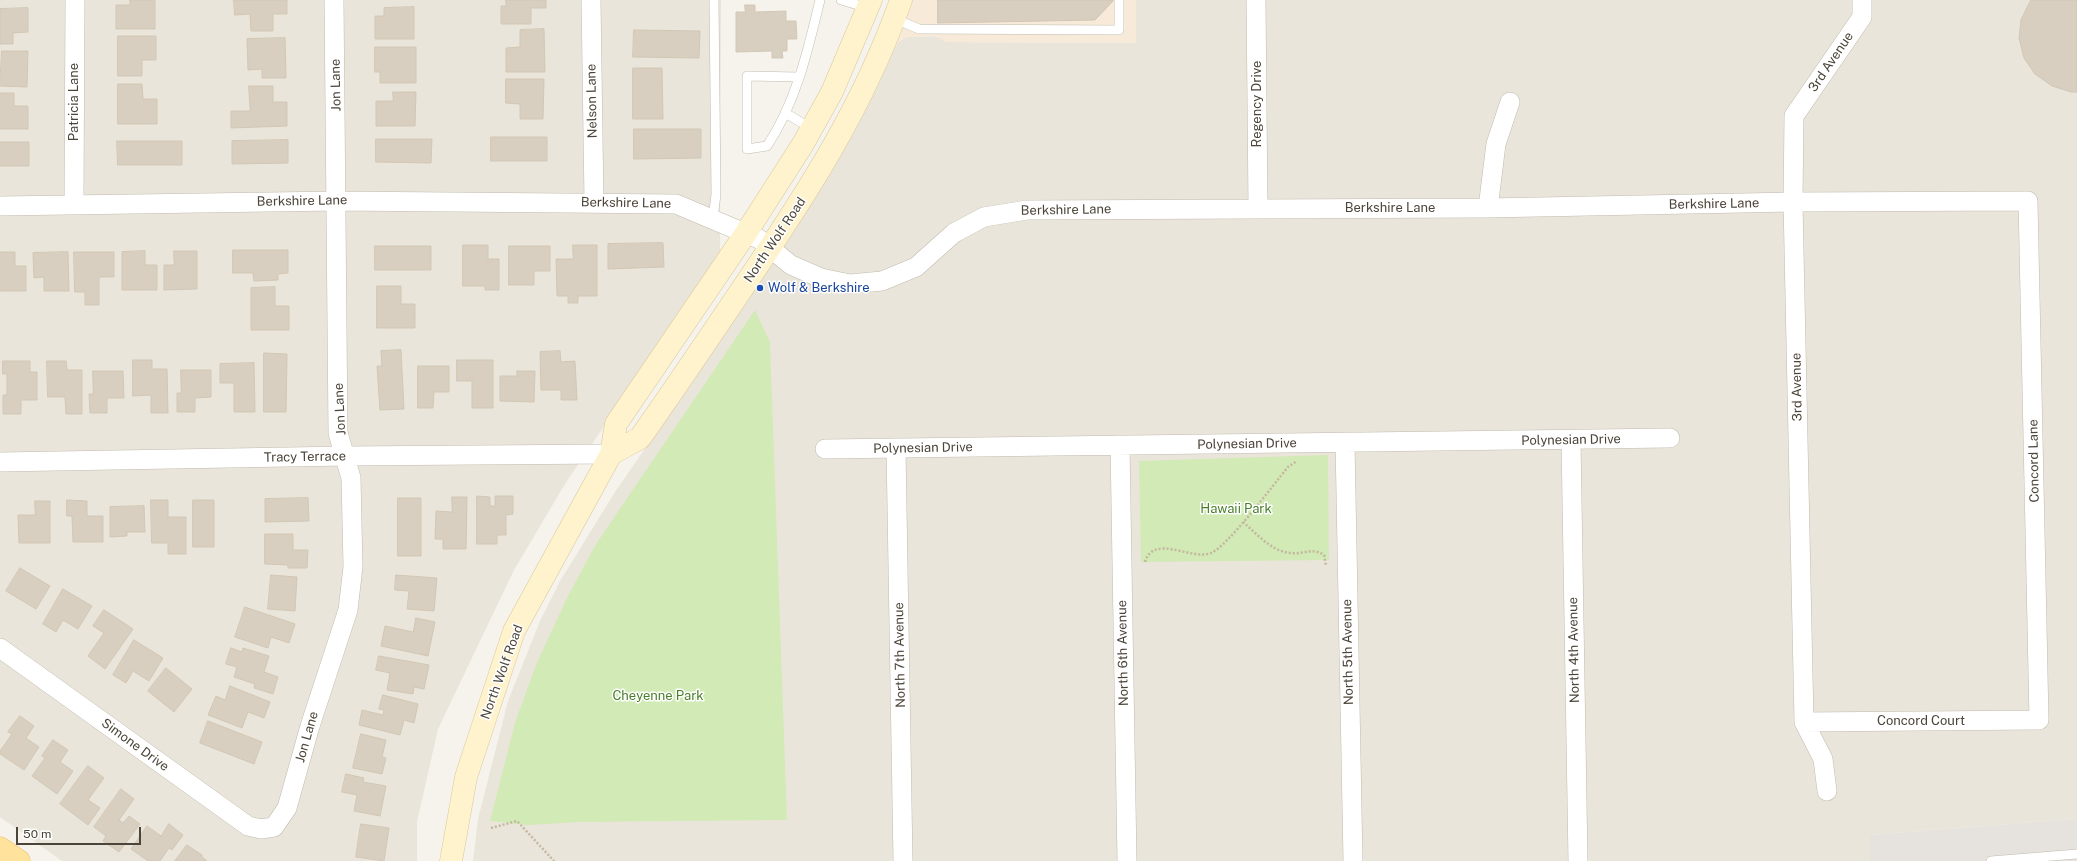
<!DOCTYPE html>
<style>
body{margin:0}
#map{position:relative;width:2077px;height:861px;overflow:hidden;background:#f6f3ec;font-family:"Public Sans",sans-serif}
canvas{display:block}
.scale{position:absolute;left:16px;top:827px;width:125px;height:18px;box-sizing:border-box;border:2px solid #4b4439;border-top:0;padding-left:5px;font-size:12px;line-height:14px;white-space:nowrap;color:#4b4439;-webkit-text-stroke:3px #fff;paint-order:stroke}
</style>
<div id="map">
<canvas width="2077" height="861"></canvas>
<div class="scale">50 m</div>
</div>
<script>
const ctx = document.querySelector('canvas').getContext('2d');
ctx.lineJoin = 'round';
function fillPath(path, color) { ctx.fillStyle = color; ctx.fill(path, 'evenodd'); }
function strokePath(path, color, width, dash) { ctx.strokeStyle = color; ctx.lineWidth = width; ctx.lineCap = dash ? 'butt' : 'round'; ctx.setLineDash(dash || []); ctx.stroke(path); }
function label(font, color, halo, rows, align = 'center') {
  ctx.font = font + ' "Public Sans",sans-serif'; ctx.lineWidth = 3; ctx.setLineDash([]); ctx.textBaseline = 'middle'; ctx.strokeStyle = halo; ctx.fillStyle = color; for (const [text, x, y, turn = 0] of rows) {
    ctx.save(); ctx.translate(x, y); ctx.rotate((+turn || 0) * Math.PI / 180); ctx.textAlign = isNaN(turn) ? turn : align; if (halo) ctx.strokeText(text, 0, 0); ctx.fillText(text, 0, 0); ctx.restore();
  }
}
fillPath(new Path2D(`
 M0,0H721L720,255L565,484L514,570L438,729L417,822V861H62L0,817Z
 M1136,0H2077V819L1870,835V861H473L478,819L508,701L540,621L560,581L615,492L775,260L898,42L906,37L933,36L941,38L946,42L1136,43Z`), '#eae5da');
fillPath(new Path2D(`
 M912,0H1136V43L946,42L937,36L910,37L901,39L894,49Z`), '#f7ead8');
fillPath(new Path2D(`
 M2077,819V861H1870V835Z`), '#e6e2dd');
fillPath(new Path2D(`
 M755,310L770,342L787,820L578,822L528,825L490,821L515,723L536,665L567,598L596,544Z
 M1328,455L1329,560L1141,562L1139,461Z`), '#d2eab5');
const building = new Path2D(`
 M130,0H155V29H116V5H130Z
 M234,0H287V14H273V31H251L250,14L235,15Z
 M506,0H546V8H531V24H501V6H506Z
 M938,0H1113V1L1095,20L938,23Z
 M2031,0H2077V92H2071L2052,86L2035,74L2024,58L2019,38L2021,20Z
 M745,5H755V12L786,11V21H796L797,39H787V51H782L783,58H772V51L736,52V12H745Z
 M414,7V39H375V16H384V8Z
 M28,8V32L13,33V44H0V9Z
 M544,29L545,72H506V48L520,47V30Z
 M634,30L700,31L699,58L633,57Z
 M118,36H156V60H142V76H118Z
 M285,38L286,78H262V69L248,70L247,39Z
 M375,47H416V83H380V72H375Z
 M2,51H28L27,87L0,86Z
 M633,68H662L663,119H633Z
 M506,79H544L543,119H520V104L506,103Z
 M118,84H142L143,99H157V124H118Z
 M249,86H273V102H287V126L231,128V111H250Z
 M393,92H416L415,126H376V101H393Z
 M0,93H14V106H28V129H0Z
 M634,129H701V158L634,159Z
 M491,137H547V161H491Z
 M376,139H432L431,163L376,162Z
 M288,140V163L232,164V141Z
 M117,141H182V165H118Z
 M0,142H29V166H0Z
 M663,243L664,267L608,269V244Z
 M463,245H488V259H499V290H485V286H463Z
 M573,245H597V296H578V303H568V296H557L556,259H573Z
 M375,246H431V270H375Z
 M509,246H550V271H534V285H509Z
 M233,250H288V273L278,274V280L254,281L253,273H233Z
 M145,251V265H157V290H122V252Z
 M174,251H197V289L164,290V265H174Z
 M0,252H15V266H26V291H0Z
 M68,252L69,291H44V277L34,278L33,253Z
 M74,252H114V277H99V305H85V292H75Z
 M377,286H401V304H415V328H377Z
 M275,287V306H289V330H251V288Z
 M401,350L404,409L380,410L377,366H382L381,351Z
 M560,351L561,362L575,361L577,400H561V390H541L540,352Z
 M264,353L287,354L286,412H264Z
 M133,360H152V369H167L168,413H151V395L133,396Z
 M457,360H493V408H472V381H457Z
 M3,361H30V372H37V400H21V414H3V395H7V374H3Z
 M47,361H66L67,370H82V414H66L65,397H48Z
 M254,363L255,412H234V383H220V364Z
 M418,366H449V392H434L433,408H418Z
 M181,370H211V397L195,398V412H177V393H181Z
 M93,371H123L124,398H107V413H90L89,394H93Z
 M517,371H535L534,402L500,401V376H517Z
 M477,496L490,497V506H495V496H513V514L506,515V535H497V544H477Z
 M452,497H467L466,549H443V539H435L436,511L452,512Z
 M308,498L309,521L265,522V499Z
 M398,498H421V556H398Z
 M67,500L87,501V516H103V542H73L72,516H67Z
 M151,500H168V517H186V554H168V543H152Z
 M193,500H214V547H193Z
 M35,501H50V543H19L18,515H35Z
 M144,506L145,532H127V536L110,537V507Z
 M265,534H293V550H308L307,568H288V565L265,564Z
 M20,568L50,586L36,609L6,591Z
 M271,575L297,577L295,611L268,609Z
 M396,575L437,578L434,611L407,609L409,591L395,590Z
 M63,589L92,606L78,629L63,620L56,632L43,624Z
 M245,607L295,624L289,643L271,637L268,648L235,637Z
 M104,610L133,629L105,669L88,656L104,633L93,626Z
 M416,618L435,622L428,656L381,646L385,626L413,632Z
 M134,640L163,658L149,681L133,671L126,683L113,675Z
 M231,648L242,652L243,648L269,656L264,672L278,677L273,694L254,688L255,684L234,677L237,667L226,664Z
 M379,656L429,665L424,689L414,687L413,694L387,690L390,673L376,670Z
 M166,668L192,689L174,712L148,691Z
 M230,686L270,702L264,718L248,712L242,728L208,715L216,696L225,700Z
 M383,695L418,704L414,723L404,720L400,735L359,725L362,710L383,715L384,710L379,709Z
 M20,716L34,726L26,738L39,747L24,770L0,754V751L12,734L8,732Z
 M208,721L262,742L254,764L200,743Z
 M361,734L386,740L382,757L386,758L382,774L353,768Z
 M53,740L68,750L60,762L73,771L57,794L32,776L45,758L42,756Z
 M88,766L104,778L88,800L100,808L88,825L60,804Z
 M346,774L364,778L363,782L386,786L380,816L354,811L357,795L342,792Z
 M121,789L134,799L119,820L123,823L129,816L140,824L119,852L103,841L106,836L94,827Z
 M169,824L183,835L172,850L169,848L160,861H148L131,849L147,826L161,836Z
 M361,824L389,828L384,861L356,857Z
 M187,845L202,855L201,856L207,861H175Z`);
fillPath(building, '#d8cfc1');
strokePath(building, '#d3c7b4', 1);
const service = new Path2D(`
 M841,0L868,8
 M895,19L919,29L1119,30V0
 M799,77L747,76V149L767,146C796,103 808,50 820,0
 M785,113L811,128
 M713,219L716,194L714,0
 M1991,861L2077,854`);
const minor = new Path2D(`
 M591,0L594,202
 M1256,0L1258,208
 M74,204L75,0
 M0,206L337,201L676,204L759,239L791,265L821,278L850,284L882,281L916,267L954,233L984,217L1027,210L1488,208L1793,202L2028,201L2039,720L1804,722
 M1488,208L1496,144L1510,102
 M1571,440L1578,861
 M1345,442L1353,861
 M1120,445L1127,861
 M896,448L903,861
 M825,449L1670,438
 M0,462L346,456L611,454
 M0,648L248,826L261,829L274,827L287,808L310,726L348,610L353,567L351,478L338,433L334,0
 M1827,791L1823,759L1804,722L1793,202L1794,116L1862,17V0`);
const secondary = new Path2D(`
 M611,454L640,438C676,387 711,335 746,283C808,192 864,105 901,0
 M451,861L466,777L514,631L611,454L616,424L746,233L803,144L832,92L871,0`);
const primary = new Path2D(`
 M0,848L19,861`);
strokePath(service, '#c2bbae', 10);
strokePath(minor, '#c2bbae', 20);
strokePath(secondary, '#d6c79b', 23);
strokePath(primary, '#e6c16a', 23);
strokePath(new Path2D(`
 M1243,522C1257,534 1271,551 1290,553C1302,555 1313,547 1324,555L1326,566
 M1145,562C1154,533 1191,561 1211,553C1228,546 1273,485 1288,467L1297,461
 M491,828L517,821L554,861`), '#c4b79f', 2.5, [2, 2]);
strokePath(service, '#fff', 9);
strokePath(minor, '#fff', 19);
strokePath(secondary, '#fff3cd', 22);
strokePath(primary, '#ffe39c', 22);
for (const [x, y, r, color] of [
 [760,288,4,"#1a4fb4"]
]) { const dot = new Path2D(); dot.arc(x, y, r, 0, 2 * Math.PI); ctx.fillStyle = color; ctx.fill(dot); strokePath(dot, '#fff', 1.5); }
label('13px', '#4b4439', '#fff', [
 ["3rd Avenue",1831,62,-56],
 ["Jon Lane",336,85,-91],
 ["Nelson Lane",592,101,-91],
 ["Patricia Lane",74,102,-90],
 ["Regency Drive",1257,104,-90],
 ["Berkshire Lane",302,201,-1],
 ["Berkshire Lane",626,203,1],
 ["Berkshire Lane",1714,204,-1],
 ["Berkshire Lane",1390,208],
 ["Berkshire Lane",1066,210,-1],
 ["North Wolf Road",775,240,-56],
 ["3rd Avenue",1797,387,-91],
 ["Jon Lane",340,409,-93],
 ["Polynesian Drive",1571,440,-1],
 ["Polynesian Drive",1247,444,-1],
 ["Polynesian Drive",923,448,-1],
 ["Tracy Terrace",305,457,-1],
 ["Concord Lane",2034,461,-91],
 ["North 4th Avenue",1574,650,-91],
 ["North 5th Avenue",1348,652,-91],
 ["North 6th Avenue",1123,653,-91],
 ["North 7th Avenue",900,655,-91],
 ["North Wolf Road",502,672,-70],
 ["Concord Court",1921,721],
 ["Jon Lane",307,737,-74],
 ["Simone Drive",135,745,36]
]);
label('13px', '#164399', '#fff', [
 ["Wolf & Berkshire",768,288]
], 'left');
label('13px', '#4a7f2a', '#fff', [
 ["Hawaii Park",1236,509],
 ["Cheyenne Park",658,696]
]);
</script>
